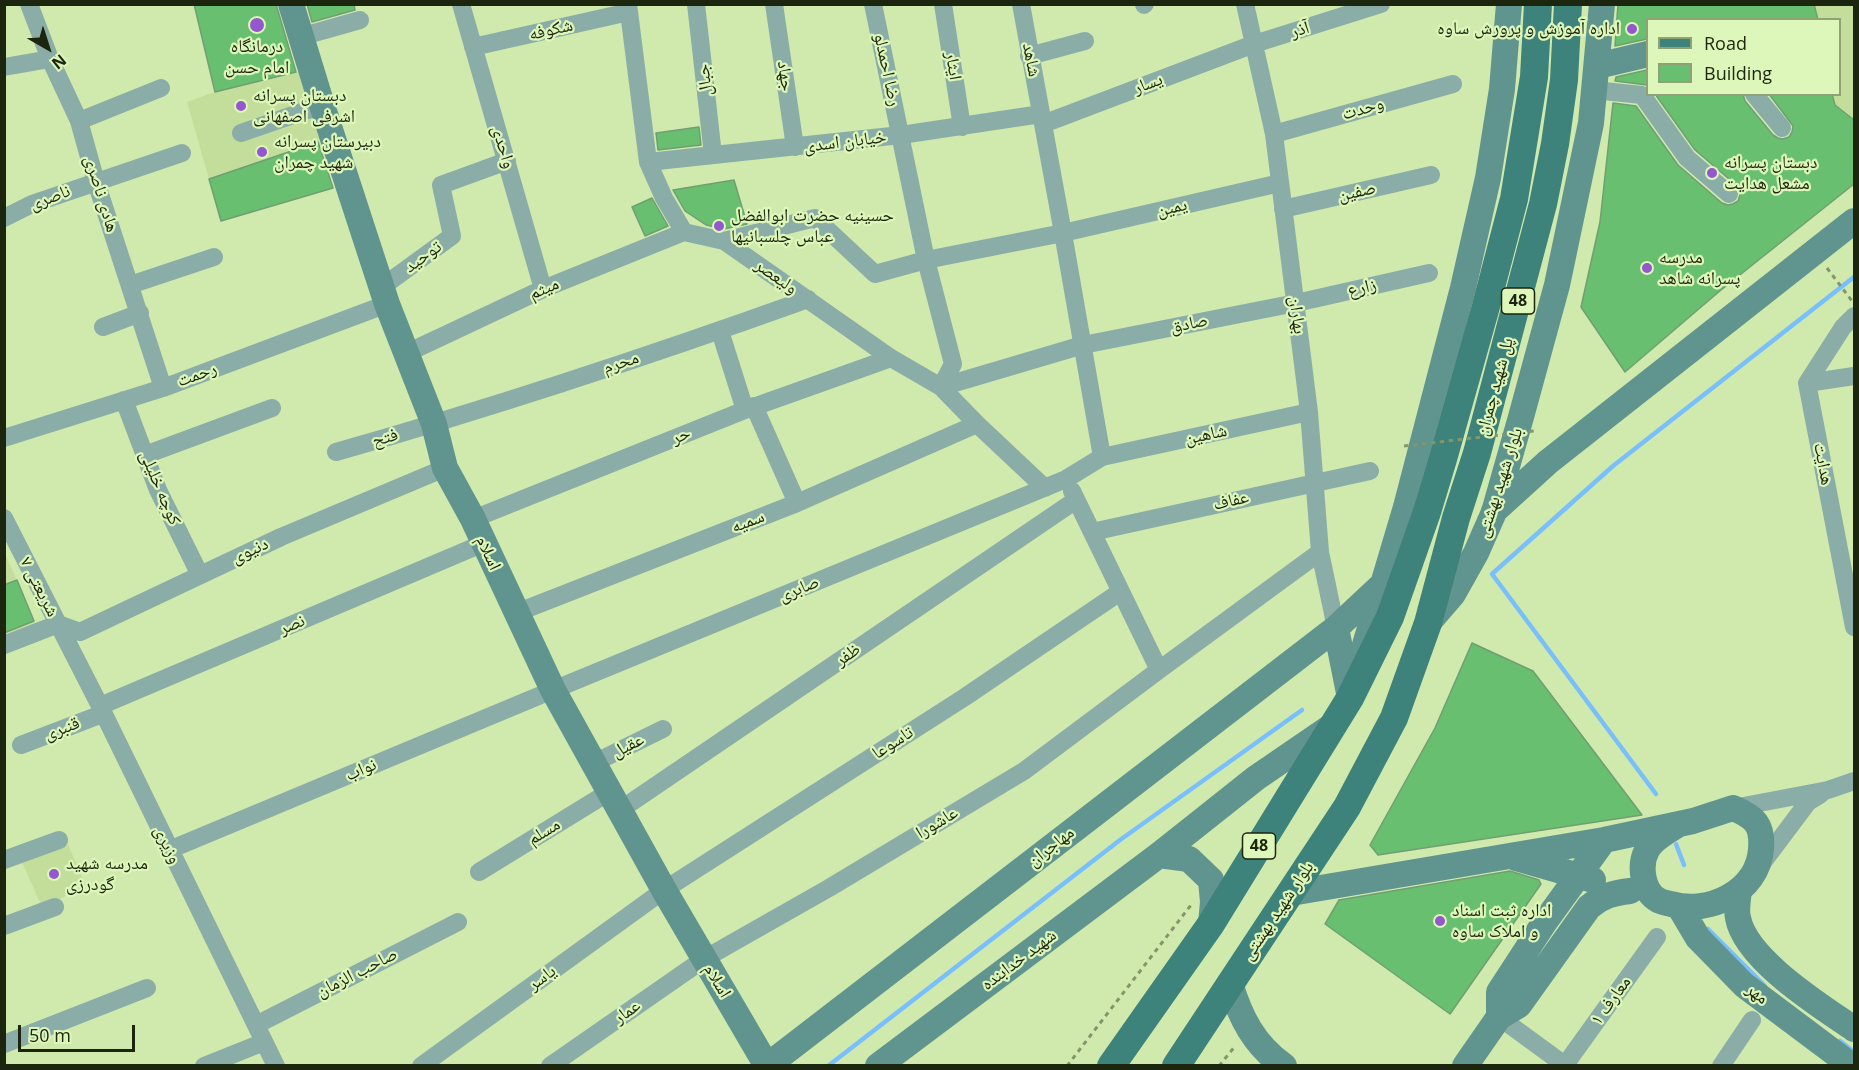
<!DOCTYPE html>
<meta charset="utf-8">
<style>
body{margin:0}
#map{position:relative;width:1859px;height:1070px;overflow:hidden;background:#d0e9ac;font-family:"Open Sans",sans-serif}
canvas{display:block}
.frame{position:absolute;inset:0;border:6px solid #1c250e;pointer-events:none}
.legend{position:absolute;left:1646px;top:18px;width:195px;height:78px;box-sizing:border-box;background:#ddf6b9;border:2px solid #90a275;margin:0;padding:8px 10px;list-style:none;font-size:18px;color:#1c250e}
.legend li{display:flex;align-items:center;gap:12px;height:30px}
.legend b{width:30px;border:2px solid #90a275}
.north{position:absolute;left:18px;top:18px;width:60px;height:60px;-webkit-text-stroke:4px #ddf6b9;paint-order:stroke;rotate:141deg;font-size:16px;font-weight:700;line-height:24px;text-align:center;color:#1c250e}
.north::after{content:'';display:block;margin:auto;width:21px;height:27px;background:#1c250e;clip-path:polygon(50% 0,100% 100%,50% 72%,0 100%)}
.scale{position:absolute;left:18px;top:1025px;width:117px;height:27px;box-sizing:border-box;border:3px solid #1c250e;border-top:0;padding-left:8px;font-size:18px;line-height:21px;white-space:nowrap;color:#1c250e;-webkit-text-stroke:4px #ddf6b9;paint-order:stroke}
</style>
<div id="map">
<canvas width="1859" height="1070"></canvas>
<div class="frame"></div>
<ul class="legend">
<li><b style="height:8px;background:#3d827b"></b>Road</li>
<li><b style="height:16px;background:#68bf70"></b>Building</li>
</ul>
<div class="north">N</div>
<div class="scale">50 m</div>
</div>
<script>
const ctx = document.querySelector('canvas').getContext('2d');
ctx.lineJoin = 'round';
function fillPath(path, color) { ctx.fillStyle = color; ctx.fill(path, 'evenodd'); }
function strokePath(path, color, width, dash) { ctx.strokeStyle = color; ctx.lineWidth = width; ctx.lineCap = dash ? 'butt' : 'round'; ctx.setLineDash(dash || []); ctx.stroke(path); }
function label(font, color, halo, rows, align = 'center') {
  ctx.font = font + ' "Open Sans","Noto Naskh Arabic",sans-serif'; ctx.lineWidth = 4.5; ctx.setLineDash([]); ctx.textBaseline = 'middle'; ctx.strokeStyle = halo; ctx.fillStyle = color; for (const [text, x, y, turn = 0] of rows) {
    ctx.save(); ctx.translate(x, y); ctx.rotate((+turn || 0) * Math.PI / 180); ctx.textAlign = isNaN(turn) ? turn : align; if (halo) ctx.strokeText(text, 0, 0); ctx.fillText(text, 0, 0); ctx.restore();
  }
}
fillPath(new Path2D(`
 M1814,5H1854V120L1835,105L1832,95L1840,94V20L1818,19Z
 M301,71L310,109L333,188L221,221L187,102L215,92Z
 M4,551L36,625L4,638Z
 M67,842L86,887L42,907L22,862Z`), '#c3de9b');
strokePath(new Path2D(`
 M1656,794L1492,574L1613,466L1854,277
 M1676,844L1684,865
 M1708,929L1765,986
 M1840,1041L1854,1052
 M828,1066L1120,840L1302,710`), '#79bffc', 4.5);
const building = new Path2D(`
 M194,4H276L296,72L215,92Z
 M307,4H354L355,10L312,22Z
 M1618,4H1814L1818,20H1647V39L1615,46Z
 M1647,70V85L1615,81L1616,77Z
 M1655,94H1743L1745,101L1773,135L1778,138L1783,139L1789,137L1792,132L1793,126L1769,94H1832L1835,105L1854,120V184L1721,290L1625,372L1581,307L1600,222L1613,103L1636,106L1678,165L1722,203L1728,205L1733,204L1738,201L1740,195L1739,190L1736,185L1695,150Z
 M699,127L701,145L658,150L656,133Z
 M318,142L333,188L221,221L209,179Z
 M734,180L747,224L724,229L706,225L685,211L673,190Z
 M652,198L668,226L645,236L632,207Z
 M17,580L34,621L4,633V585Z
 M1472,643L1533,671L1642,815L1378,855L1370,845L1435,728Z
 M1510,871L1539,880L1541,884L1450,1014L1325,924L1339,900Z`);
fillPath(building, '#68bf70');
strokePath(building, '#6f9f72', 1.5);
strokePath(new Path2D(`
 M1827,268L1852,301
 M1067,1066L1191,905
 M1219,1066L1236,1045`), '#849669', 3, [4.5, 4.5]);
strokePath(new Path2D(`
 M29,4L50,59L79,121L96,182L163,388
 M461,4L543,289
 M628,4L648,162L664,198L684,232L724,241L891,358L941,387L977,424L1045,488
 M696,4L713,155
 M774,4L795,147
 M873,4L926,260L953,364L941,387
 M943,4L962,127
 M1021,4L1063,233L1102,457
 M1245,4L1274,134L1309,412L1320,552L1336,628
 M1144,5L1145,4
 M300,37L360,20
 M473,47L629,12
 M1029,56L1085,41
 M4,67L50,59
 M1594,90L1642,95L1687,158L1729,194
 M1754,94L1782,128
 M79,121L161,88
 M1043,124L1254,44L1381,4
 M241,133L322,105
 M1274,134L1453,84
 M648,162L901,135L1041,114
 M1283,209L1431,175
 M4,218L32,204L182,153
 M724,241L815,218L875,274L926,260L1063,233L1280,183
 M130,285L214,257
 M382,287L452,236L441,185L507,161
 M1854,316L1843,327L1807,383L1854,627
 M103,327L140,313
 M720,331L745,410
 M407,353L543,289L684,232
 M1807,383L1854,376
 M941,387L1083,345L1296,303L1429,273
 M124,400L158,490L200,575
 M754,406L797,503
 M4,438L163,388L387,304
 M336,452C495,407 652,355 808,299
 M145,455L272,408
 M1072,491L1159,670L1320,552
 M4,518L100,706L276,1066
 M473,519L745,410L891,358
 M1092,532L1370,471
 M516,613L797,503L977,424
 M58,624L80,632L281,537L445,468
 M4,645L58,624
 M100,706L484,543
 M21,745L102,714
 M594,763L663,729
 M1733,808L1828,790L1854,781
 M620,810L1076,500
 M169,850L553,690L1066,479L1102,457L1309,412
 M4,860L59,840
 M1760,866L1808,802L1821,794
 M479,872L609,792
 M4,926L55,907
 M1499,1017L1566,1066
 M256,1025L458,922
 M4,1044L147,988
 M1565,1065L1657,937
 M204,1066L264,1042
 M421,1066L664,890L965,697L1120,592
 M550,1066L704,959L829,888L1024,771L1159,670
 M1721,1066L1752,1020`), '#8bada8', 18);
strokePath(new Path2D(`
 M291,4L322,105L387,304L434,424L445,468L473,519L553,690L664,890L767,1066
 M1597,66L1648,54
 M1494,511L1548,462L1854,221
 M1428,623L1453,594L1476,553L1494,512L1521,417L1557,285L1591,123L1602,4
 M1336,628L1350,698
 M1362,655L1406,507L1463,288L1488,178L1502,89L1509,4
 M1159,855L1189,859L1211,880L1213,902L1211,924
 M1516,858L1593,880
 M1739,890C1738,899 1736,910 1738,918C1746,960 1821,1006 1854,1029
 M1291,893L1604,840L1693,821L1733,808C1755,817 1763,825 1761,849C1758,892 1708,915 1671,904C1667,903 1661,902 1658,900C1642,891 1639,865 1647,850C1653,838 1668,831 1679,824
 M1679,906L1698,938L1744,985L1852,1066
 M1230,983C1240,1017 1254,1045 1284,1066
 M1499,1017V992L1544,923L1604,840
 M767,1066L1336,628L1382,585
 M878,1066L1159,855L1256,778L1332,726
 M1465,1066L1499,1017L1519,1005L1589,907C1602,896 1613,893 1630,891`), '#60948e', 26);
strokePath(new Path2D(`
 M1111,1066L1211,924L1350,698L1390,617L1427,512L1443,459L1485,310L1514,199L1534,77L1538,4
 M1176,1066L1347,807L1394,718L1428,623L1456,518L1477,453L1543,204L1555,144L1564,80L1568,4`), '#3d827b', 28);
strokePath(new Path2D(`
 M1404,446L1534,431`), '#849669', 3, [4.5, 4.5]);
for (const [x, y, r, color] of [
 [257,25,8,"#9557cd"],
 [1632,29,6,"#9557cd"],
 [241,106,6,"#9557cd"],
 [262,152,6,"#9557cd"],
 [1712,173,6,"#9557cd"],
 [719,226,6,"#9557cd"],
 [1647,268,6,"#9557cd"],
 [54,874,6,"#9557cd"],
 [1440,921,6,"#9557cd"]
]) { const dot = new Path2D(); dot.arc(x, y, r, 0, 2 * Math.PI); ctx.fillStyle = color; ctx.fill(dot); strokePath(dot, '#ddf6b9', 2); }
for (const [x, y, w] of [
 [1518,301,33],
 [1259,846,33]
]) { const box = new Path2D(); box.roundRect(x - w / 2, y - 13, w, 26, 4.5); ctx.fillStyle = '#ddf6b9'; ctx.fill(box); strokePath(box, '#1c250e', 1.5); }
label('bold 16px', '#1c250e', null, [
 ["48",1518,301],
 ["48",1259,846]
]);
label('18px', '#1c250e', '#ddf6b9', [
 ["اداره آموزش و پرورش ساوه",1620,29,"right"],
 ["درمانگاه",257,47,"center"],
 ["امام حسن",257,68,"center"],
 ["دبستان پسرانه",253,96],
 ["اشرفی اصفهانی",253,117],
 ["دبیرستان پسرانه",274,142],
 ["شهید چمران",274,163],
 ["دبستان پسرانه",1724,163],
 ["مشعل هدایت",1724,184],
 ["حسینیه حضرت ابوالفضل",731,216],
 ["عباس چلسبانیها",731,237],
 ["مدرسه",1659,258],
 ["پسرانه شاهد",1659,279],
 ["مدرسه شهید",66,864],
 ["گودرزی",66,885],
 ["اداره ثبت اسناد",1452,911],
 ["و املاک ساوه",1452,932]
], 'left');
label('18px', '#1c250e', '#ddf6b9', [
 ["شکوفه",551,30,-13],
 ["آذر",1300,30,-17],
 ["شاهد",1031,60,79],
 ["ایثار",953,66,81],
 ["رضا احمدلو",887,70,78],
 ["جهاد",785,76,82],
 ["جبال",705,80,-97],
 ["یسار",1148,84,-21],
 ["وحدت",1363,109,-16],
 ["خیابان اسدی",845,142,-7],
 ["واحدی",503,147,73],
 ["صفین",1357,192,-13],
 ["هادی ناصری",101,194,73],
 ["ناصری",50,198,-21],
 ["یمین",1172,208,-13],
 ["توحید",423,257,-36],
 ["ولیعصر",776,277,35],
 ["زارع",1362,288,-13],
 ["میثم",544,289,-23],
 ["بهاران",1297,315,83],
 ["صادق",1189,324,-11],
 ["محرم",621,363,-18],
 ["رحمت",197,375,-20],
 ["پل شهید چمران",1495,387,-75],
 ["شاهین",1206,435,-12],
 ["حر",681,436,-22],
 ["فتح",385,438,-16],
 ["هدایت",1823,464,79],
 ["بلوار شهید بهشتی",1500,483,-72],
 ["کوچه خلیلی",160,488,67],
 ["عفاف",1231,501,-13],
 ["سمیه",748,522,-21],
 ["دنیوی",250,551,-25],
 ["اسلام",488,553,65],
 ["شریعتی ۷",39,587,63],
 ["صابری",799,589,-22],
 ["نصر",292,625,-23],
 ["ظفر",848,655,-34],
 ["قنبری",62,729,-21],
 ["تاسوعا",893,743,-33],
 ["عقیل",628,746,-27],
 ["نواب",361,770,-23],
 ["عاشورا",937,823,-31],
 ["مسلم",544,832,-31],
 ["وزیری",167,845,64],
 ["مهاجران",1051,847,-38],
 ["بلوار شهید بهشتی",1278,911,-56],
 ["شهید خدابنده",1019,960,-37],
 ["صاحب الزمان",357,973,-27],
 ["یاسر",542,978,-36],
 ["اسلام",717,981,59],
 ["مهر",1757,994,38],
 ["معارف ۱",1611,1001,-54],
 ["عمار",627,1012,-35]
]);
</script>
